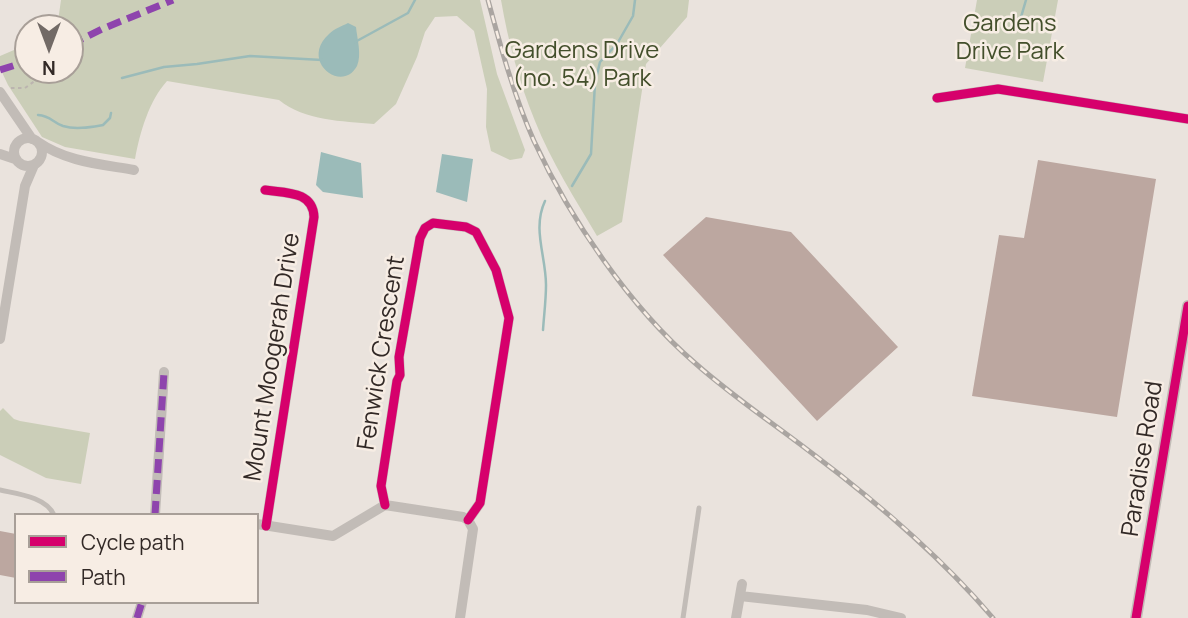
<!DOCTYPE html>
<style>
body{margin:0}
#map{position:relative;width:1188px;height:618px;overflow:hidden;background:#eae3dd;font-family:Manrope,sans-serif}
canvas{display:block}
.legend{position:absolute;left:14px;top:513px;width:245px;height:91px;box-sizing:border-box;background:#f7ede4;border:2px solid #a89f98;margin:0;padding:9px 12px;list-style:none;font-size:21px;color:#322926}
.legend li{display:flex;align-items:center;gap:14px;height:35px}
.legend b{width:35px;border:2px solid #a89f98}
.north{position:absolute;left:14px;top:14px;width:70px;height:70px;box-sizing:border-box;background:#f7ede4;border:2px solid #a89f98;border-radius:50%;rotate:180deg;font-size:19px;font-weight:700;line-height:28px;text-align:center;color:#322926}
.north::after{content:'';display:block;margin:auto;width:24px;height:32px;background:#726a66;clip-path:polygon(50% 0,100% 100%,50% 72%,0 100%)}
</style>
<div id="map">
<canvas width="1188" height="618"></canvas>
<ul class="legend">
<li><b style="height:9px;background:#d6006c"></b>Cycle path</li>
<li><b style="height:9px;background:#8e44ad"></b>Path</li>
</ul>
<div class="north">N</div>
</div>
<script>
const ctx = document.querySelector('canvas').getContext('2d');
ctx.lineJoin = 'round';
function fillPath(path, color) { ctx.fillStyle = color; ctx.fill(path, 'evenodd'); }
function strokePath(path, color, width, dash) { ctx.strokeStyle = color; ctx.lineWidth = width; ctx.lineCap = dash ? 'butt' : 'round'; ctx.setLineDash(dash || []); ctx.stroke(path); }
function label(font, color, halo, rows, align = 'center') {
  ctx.font = font + ' Manrope,sans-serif'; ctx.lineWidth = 5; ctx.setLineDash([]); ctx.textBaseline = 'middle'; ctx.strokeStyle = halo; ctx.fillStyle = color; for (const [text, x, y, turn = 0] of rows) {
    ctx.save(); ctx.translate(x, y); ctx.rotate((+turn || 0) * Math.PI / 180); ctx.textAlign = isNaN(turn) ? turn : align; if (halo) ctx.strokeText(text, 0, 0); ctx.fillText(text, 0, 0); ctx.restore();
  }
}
fillPath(new Path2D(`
 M61,0H480L497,74L525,150L522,158L510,160L491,151L486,127L487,89L474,31L457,16L435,17L425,32L417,57L396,104L374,124C342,121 305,121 279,100L167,81C149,101 140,132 135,159L65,147L42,137L8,85L0,68V56L28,44V70H70V28H57Z
 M501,0H689L687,17L646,64L622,222L597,236C575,199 551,161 535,121C519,82 508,41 501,0Z
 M977,0H1058L1043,82L965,68Z
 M3,408L14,419L20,421L90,433L81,484L46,478L0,455V411Z`), '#cbceb8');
fillPath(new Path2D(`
 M348,23L356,27C357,38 362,55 357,66C342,94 299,61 329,34C334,29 342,26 348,23Z
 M321,152L361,163L363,198L323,192L316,185Z
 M442,154L473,159L467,202L436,192Z`), '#9bbbb9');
strokePath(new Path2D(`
 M1019,24L1026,0
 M355,42L408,13L415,0
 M122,78L164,67L197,64L250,56L322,60
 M38,115C51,116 52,122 63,126C76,130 91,127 103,125L110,118L111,113
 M572,186L591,154L595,83L600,62L617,44L633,16L635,0
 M543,330C544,315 546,300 546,285C546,256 532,229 545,201`), '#9bbbb9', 2.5);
fillPath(new Path2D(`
 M1038,160L1156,179L1117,417L972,396L999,235L1024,238Z
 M706,217L791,232L898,347L817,421L663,255Z
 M0,531L16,534V578L0,575Z`), '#bca7a0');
strokePath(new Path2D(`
 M11,88H25L36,80`), '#bbb4af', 2, [3.5, 3.5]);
strokePath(new Path2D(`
 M0,490C18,494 46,497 54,515
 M683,618L699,508`), '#c2bcb7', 5);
strokePath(new Path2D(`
 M0,92L32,139
 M937,98L998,89L1188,119
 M14 152a14 14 0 1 1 28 0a14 14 0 1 1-28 0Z
 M38,142C67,162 100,164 134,170
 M0,154L15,159
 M265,190C286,193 313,191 314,217L266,526
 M0,339L25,186L34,165
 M385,505L381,486L397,381L400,375L399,357L420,238L425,228L433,223L466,227L476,232L496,270L509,318L480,503L468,520
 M155,515L164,372
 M257,524L333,536L385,505L463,517L468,520L473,529L460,618
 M740,596L867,610L901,618
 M137,618L142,602
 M736,618L742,584`), '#c2bcb7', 10);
strokePath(new Path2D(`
 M1136,618L1188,306`), '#c2bcb7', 12);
const rail = new Path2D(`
 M488,0C501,48 514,96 534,141C570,219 630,307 695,363C732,396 774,424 813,454C878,503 940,556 993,618`);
strokePath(rail, '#aaa5a1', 5);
strokePath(rail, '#f7ede4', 2.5, [8]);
strokePath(new Path2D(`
 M70,45L102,29L173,0
 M0,70L28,61
 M155,515L164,372
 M137,618L142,602`), '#8e44ad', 7, [14, 7]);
strokePath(new Path2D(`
 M937,98L998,89L1188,119
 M265,190C286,193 313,191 314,217L266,526
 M385,505L381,486L397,381L400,375L399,357L420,238L425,228L433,223L466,227L476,232L496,270L509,318L480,503L468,520
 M1136,618L1188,306`), '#d6006c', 9);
label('24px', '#434f2b', '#f7ede4', [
 ["Gardens",1010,24],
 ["Drive Park",1010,52],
 ["Gardens Drive",582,51],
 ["(no. 54) Park",582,79]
]);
label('24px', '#322926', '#f7ede4', [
 ["Fenwick Crescent",382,353,-81],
 ["Mount Moogerah Drive",273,357,-81],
 ["Paradise Road",1143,459,-81]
]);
</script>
